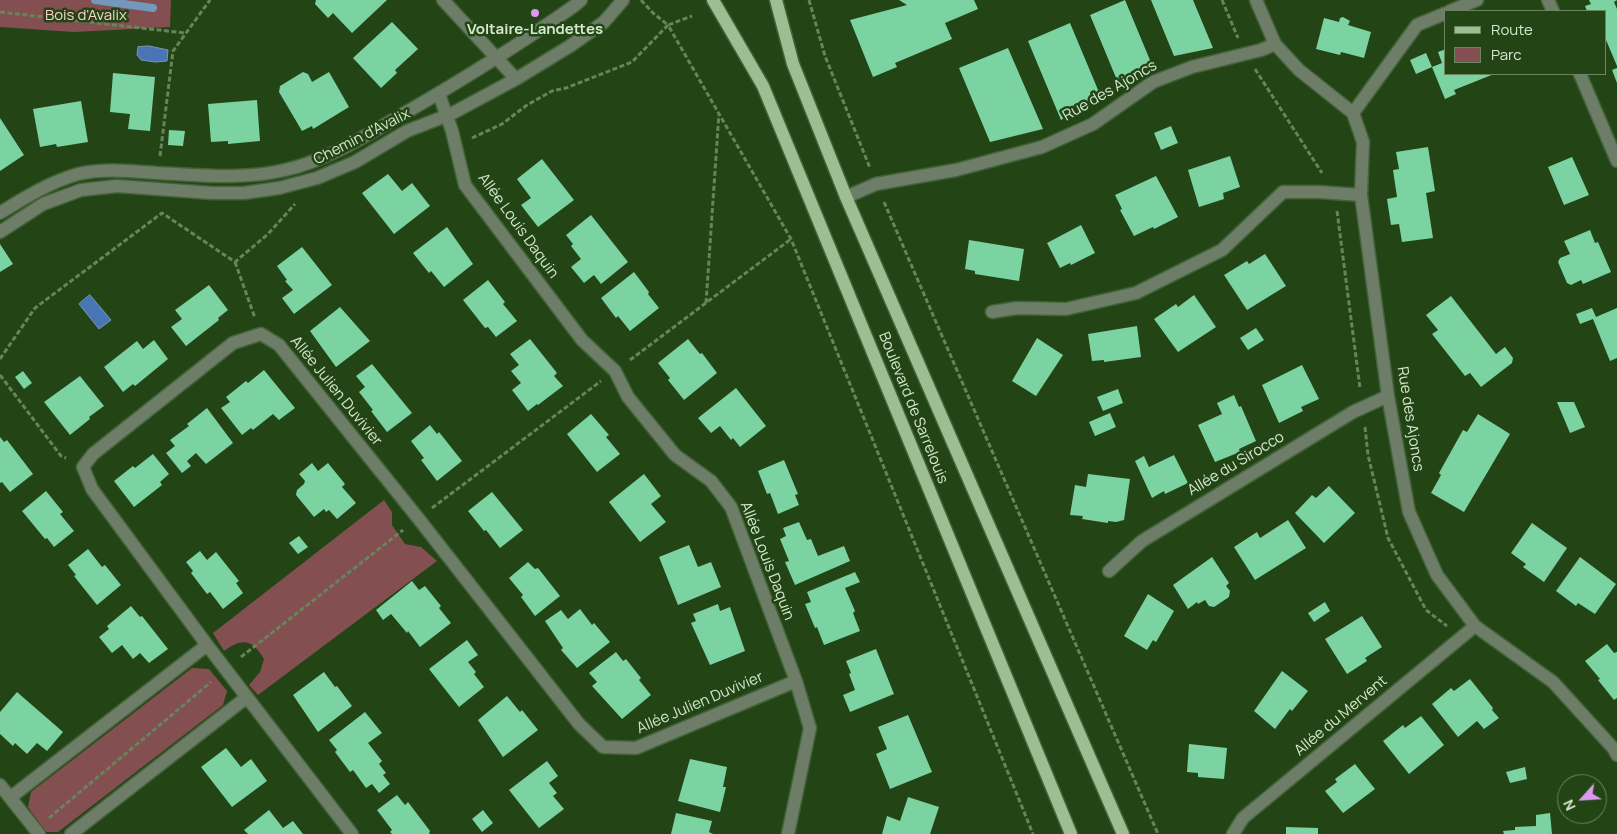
<!DOCTYPE html>
<meta charset="utf-8">
<style>
body{margin:0}
#map{position:relative;width:1617px;height:834px;overflow:hidden;background:#234516;font-family:Manrope,sans-serif}
canvas{display:block}
.legend{position:absolute;left:1444px;top:10px;width:162px;height:65px;box-sizing:border-box;background:#234516;border:1px solid #6a865f;margin:0;padding:6px 9px;list-style:none;font-size:15px;color:#d4e8cd}
.legend li{display:flex;align-items:center;gap:10px;height:25px}
.legend b{width:25px;border:1px solid #6a865f}
.north{position:absolute;left:1557px;top:774px;width:50px;height:50px;box-sizing:border-box;background:#234516;border:1px solid #6a865f;border-radius:50%;rotate:244deg;font-size:14px;font-weight:700;line-height:20px;text-align:center;color:#d4e8cd}
.north::after{content:'';display:block;margin:auto;width:18px;height:22px;background:#de98f2;clip-path:polygon(50% 0,100% 100%,50% 72%,0 100%)}
</style>
<div id="map">
<canvas width="1617" height="834"></canvas>
<ul class="legend">
<li><b style="height:6px;background:#9cbe92"></b>Route</li>
<li><b style="height:14px;background:#844f50"></b>Parc</li>
</ul>
<div class="north">N</div>
</div>
<script>
const ctx = document.querySelector('canvas').getContext('2d');
ctx.lineJoin = 'round';
function fillPath(path, color) { ctx.fillStyle = color; ctx.fill(path, 'evenodd'); }
function strokePath(path, color, width, dash) { ctx.strokeStyle = color; ctx.lineWidth = width; ctx.lineCap = dash ? 'butt' : 'round'; ctx.setLineDash(dash || []); ctx.stroke(path); }
function label(font, color, halo, rows, align = 'center') {
  ctx.font = font + ' Manrope,sans-serif'; ctx.lineWidth = 5; ctx.setLineDash([]); ctx.textBaseline = 'middle'; ctx.strokeStyle = halo; ctx.fillStyle = color; for (const [text, x, y, turn = 0] of rows) {
    ctx.save(); ctx.translate(x, y); ctx.rotate((+turn || 0) * Math.PI / 180); ctx.textAlign = isNaN(turn) ? turn : align; if (halo) ctx.strokeText(text, 0, 0); ctx.fillText(text, 0, 0); ctx.restore();
  }
}
fillPath(new Path2D(`
 M0,0H171L170,27L74,32L0,27Z
 M384,500L392,512V525L405,544L421,547L437,561L258,695L249,685L260,672L264,659C253,640 242,637 224,651L213,633Z
 M192,668L209,669L227,691L223,705L58,832H46L28,807L31,792Z`), '#844f50');
const water = new Path2D(`
 M149,46L168,50L167,61L155,62L141,60L137,55L138,47Z
 M90,295L111,320L99,329L79,304Z`);
fillPath(water, '#4a75b5');
strokePath(water, '#7398bc', 1);
strokePath(new Path2D(`
 M95,0L153,8`), '#7398bc', 8);
fillPath(new Path2D(`
 M316,0H387L352,33L333,13L328,18L315,4Z
 M899,0H974L978,9L945,23L952,39L895,63L897,67L873,77L850,20L907,5Z
 M1125,0L1152,65L1119,85L1090,15Z
 M1151,0H1193L1213,48L1174,56Z
 M1589,0H1617L1614,2L1617,9V66L1606,40V11H1587L1585,6L1591,4Z
 M1343,17L1350,21L1348,25L1371,32L1364,58L1341,52L1340,55L1316,49L1324,18L1339,22L1340,18Z
 M392,22L418,49L395,70L397,73L381,88L353,58Z
 M1070,23L1101,97L1061,120L1028,41Z
 M1008,48L1043,129L990,142L959,68Z
 M1446,49V74H1494L1454,90L1456,94L1445,99L1432,67L1442,63L1438,52Z
 M1426,53L1432,67L1416,74L1410,60Z
 M1617,68V83L1612,70Z
 M303,72L308,74L312,82L329,72L349,107L313,129L312,126L302,131L279,92L280,86Z
 M113,73L155,77L150,131L128,129L130,114L110,112Z
 M257,100L260,141L228,144V141L211,142L208,104Z
 M81,101L88,142L57,147L56,144L40,147L33,109Z
 M0,118L24,155L0,171Z
 M1171,126L1178,143L1161,150L1154,133Z
 M169,130L185,131L183,146L168,145Z
 M1428,147L1435,191L1426,193L1433,238L1402,242L1399,224L1391,225L1387,199L1397,197L1393,170L1399,169L1396,152Z
 M1230,156L1240,187L1223,193L1224,199L1199,207L1188,170Z
 M1572,157L1589,195L1564,205L1548,167Z
 M542,159L574,200L538,227L521,205L531,198L517,179Z
 M388,174L402,191L412,183L430,206L394,234L362,193Z
 M1156,176L1178,217L1154,229L1153,227L1134,236L1120,210L1122,209L1115,195Z
 M591,215L628,262L601,284L594,275L584,283L571,267L581,259L571,246L573,244L566,235Z
 M1081,225L1095,253L1071,265L1070,263L1060,268L1047,243Z
 M447,227L473,264L444,287L431,271L429,273L413,253Z
 M1590,230L1595,243L1598,242L1611,272L1583,284L1581,280L1571,285L1567,283L1558,262L1560,258L1570,254L1564,241Z
 M969,240L1024,249L1019,281L975,274V271L965,269Z
 M0,244L13,264L0,272Z
 M302,247L332,285L294,314L282,298L293,290L285,281L287,280L277,266Z
 M1265,254L1286,286L1247,310L1224,275L1247,261L1249,264Z
 M634,272L649,292L648,294L659,308L630,331L618,316L616,318L601,298Z
 M488,280L505,302L503,304L517,321L496,337L488,327L485,328L463,300Z
 M209,285L228,310L218,318L219,320L186,346L171,327L182,319L175,310Z
 M1194,295L1216,327L1178,352L1154,319L1176,304L1178,307Z
 M1451,296L1496,354L1505,347L1513,358L1512,363L1481,387L1470,373L1465,376L1432,334L1438,330L1426,315Z
 M340,307L370,341L336,367L310,331Z
 M1592,308L1596,317L1617,308V358L1610,361L1593,319L1580,324L1576,314Z
 M1137,326L1141,357L1104,362V360L1092,361L1088,334Z
 M1256,328L1264,340L1248,350L1240,338Z
 M1037,338L1063,355L1036,396L1012,381Z
 M530,339L557,373L554,376L563,386L538,405L537,404L528,411L512,390L521,383L511,371L519,365L510,354Z
 M688,339L700,354L702,353L717,373L684,400L668,380L670,378L658,363Z
 M154,340L168,359L135,386L133,384L123,392L104,367L137,341L143,349Z
 M372,364L412,413L387,432L371,411L373,410L359,392L365,387L356,376Z
 M1302,365L1319,399L1301,407L1303,411L1279,423L1262,385Z
 M264,370L295,408L279,420L273,414L253,430L251,428L242,435L221,408L230,402L226,397L246,381L248,383Z
 M23,371L32,383L24,389L15,377Z
 M80,376L104,406L89,417L90,419L70,435L44,402Z
 M736,388L766,426L740,447L733,438L731,440L720,426L711,433L698,418Z
 M1118,389L1123,403L1103,411L1097,397Z
 M1234,395L1239,407L1241,406L1256,441L1239,449L1240,452L1215,462L1198,425L1222,414L1217,403Z
 M1557,402H1574L1585,427L1570,433Z
 M207,408L233,443L206,464L196,453L187,461L191,466L182,473L166,453L175,446L170,440L189,426L187,424Z
 M1110,413L1116,427L1095,436L1089,422Z
 M591,414L609,435L606,437L620,454L597,472L567,434Z
 M1478,414L1510,434L1464,512L1431,493L1441,475L1439,473L1463,430L1467,432Z
 M430,425L437,434L439,432L462,461L437,481L421,460L424,458L411,441Z
 M0,437L4,442L7,440L33,474L10,492L2,482L0,483Z
 M153,454L169,474L160,482L162,485L134,507L114,481L133,466L135,468Z
 M1174,455L1188,483L1165,494L1164,491L1152,498L1135,461L1144,456L1149,467Z
 M784,460L798,494L795,495L799,505L778,514L770,493L767,494L758,471Z
 M312,463L318,471L328,463L345,484L342,487L356,503L337,519L329,510L326,512L324,509L314,517L296,495L297,490L304,484L305,481L299,474Z
 M644,474L661,496L651,504L666,522L640,542L609,502Z
 M1088,474L1130,479L1124,520L1116,522L1108,521V523L1082,519L1083,516L1070,515L1075,485L1086,487Z
 M1329,486L1355,513L1324,543L1295,513L1312,495L1316,498Z
 M46,491L63,512L60,514L74,531L54,547L47,538L45,539L22,511Z
 M492,492L523,530L500,548L486,530L484,531L468,511Z
 M1288,520L1306,548L1255,580L1234,547L1257,532L1260,538Z
 M799,522L807,540L811,539L818,556L844,546L850,561L795,585L785,562L789,561L780,539L786,536L783,528Z
 M1532,523L1567,548L1544,582L1523,567L1526,564L1511,553Z
 M299,536L308,547L298,554L289,543Z
 M689,545L698,567L711,562L721,587L678,605L659,557Z
 M88,549L102,567L105,565L121,585L97,605L74,576L76,575L68,565Z
 M200,551L207,560L216,552L239,581L236,583L243,593L223,609L210,592L207,594L191,573L193,571L186,562Z
 M1212,557L1229,583L1226,586L1230,591L1229,597L1214,607L1209,606L1205,600L1198,604L1197,602L1188,609L1173,585Z
 M1580,557L1616,584L1595,614L1578,603L1576,606L1556,591Z
 M528,562L535,569L538,568L560,596L535,616L521,597L523,595L509,578Z
 M855,572L860,582L845,588L855,611L853,613L860,631L824,645L817,627L815,628L805,604L811,602L807,592Z
 M412,581L419,590L425,586L441,606L439,608L451,623L420,647L408,631L407,633L391,614L383,620L376,610Z
 M1148,594L1174,611L1156,642L1153,640L1147,650L1124,636Z
 M1325,602L1330,611L1314,622L1308,613Z
 M718,604L720,611L730,607L745,651L710,665L691,623L696,621L693,614Z
 M131,606L140,617L142,616L168,649L149,663L140,653L133,659L122,645L112,653L99,637L109,629L107,626Z
 M580,609L592,625L594,623L610,642L577,668L561,650L563,648L545,621L561,610L568,619Z
 M1362,616L1382,647L1365,658L1367,661L1347,674L1325,639Z
 M467,640L478,655L468,662L476,672L474,674L484,687L459,707L429,669Z
 M1607,644L1614,653L1617,652V698L1614,700L1598,680L1600,679L1585,661Z
 M876,649L894,694L850,712L843,695L855,690L849,674L851,673L846,661Z
 M616,652L623,661L626,659L641,678L639,680L651,695L622,719L592,686L597,682L589,673Z
 M1282,671L1308,691L1292,711L1290,709L1275,729L1254,711Z
 M324,672L335,687L337,686L352,706L318,732L293,695Z
 M1470,679L1493,708L1492,710L1499,718L1484,729L1477,721L1458,737L1432,704L1451,688L1454,691Z
 M17,692L63,732L47,751L37,743L27,754L15,743L13,746L0,734V712Z
 M507,696L520,712L522,710L538,730L503,757L478,720Z
 M365,712L382,733L368,743L382,761L379,764L386,773L383,775L390,784L379,793L372,784L366,788L353,770L350,772L335,752L337,750L329,740Z
 M908,715L932,772L890,789L876,754L887,749L878,727Z
 M1421,716L1444,745L1409,774L1383,741L1403,725L1405,728Z
 M1189,744L1227,748L1224,779L1198,777V773L1187,772Z
 M226,748L241,767L251,759L267,781L232,807L201,767Z
 M690,759L727,767L723,787H726L720,812L678,801Z
 M547,761L558,776L549,783L557,793L553,796L564,809L539,828L509,790Z
 M1355,764L1375,789L1343,813L1325,791L1337,782L1335,779Z
 M1525,767L1527,779L1510,783L1506,772Z
 M397,795L405,805L408,802L430,831L429,833L430,834H392L390,832L392,830L377,810Z
 M908,797L939,807L930,834H882L887,816L900,821Z
 M269,810L283,828L293,821L303,834H248L244,830Z
 M483,810L493,823L482,832L472,819Z
 M676,813L712,821L709,832L713,834H671Z
 M1550,813L1552,834H1504L1503,831L1515,830V827L1536,826V815Z
 M1286,827L1318,828V834H1286Z`), '#7bd3a2');
const minor = new Path2D(`
 M443,0L516,79
 M1256,0L1275,44L1299,70L1353,113L1363,142L1361,195L1388,396L1409,512L1437,575L1475,626L1553,682L1614,749L1617,755
 M1548,0L1553,11
 M1450,11L1477,0
 M1580,74L1617,161
 M439,94L452,131L465,185L582,340L615,371L628,397L675,455L711,481L731,507L796,681L810,728L788,834
 M1353,113L1417,25L1446,13
 M846,197L876,184L956,170L1042,147L1093,124L1153,82L1192,67L1261,50L1275,44
 M0,213C24,198 50,182 78,174C103,168 131,171 157,173C200,175 242,180 285,170C325,161 362,138 398,117C459,82 516,47 574,6L581,0
 M0,232L43,204L81,190L117,186L212,193H244L279,188L317,178L355,162L407,131L451,114L516,79L570,46L604,22L623,0
 M992,312L1017,308L1066,309L1136,293L1222,250L1283,192H1319L1361,195
 M1109,571L1142,541L1353,412L1388,396
 M0,785L39,834
 M11,797L207,645
 M71,834L247,697
 M352,834L207,645L92,489L83,467L93,454L233,343L261,334L279,345L418,518L579,724L603,747L636,748L796,681
 M1233,834L1243,818L1475,626`);
const major = new Path2D(`
 M713,0L763,86L1071,834
 M776,0L793,64L846,197L1123,834`);
strokePath(minor, '#436237', 15);
strokePath(major, '#436237', 15);
strokePath(new Path2D(`
 M641,0L653,13L668,25L692,16
 M809,0L825,56L870,168
 M1222,0L1238,38
 M0,12L185,33
 M1255,69L1322,173
 M472,138L502,124L527,105L552,91L566,88L632,62L668,25L791,239L1033,834
 M160,156L173,51L210,0
 M884,202L1158,834
 M1337,211L1360,388
 M235,262L255,318
 M706,303L719,113
 M0,359L35,308L162,213L235,262L268,234L295,204
 M630,360L791,239
 M0,375L61,456L66,458
 M1365,427L1368,455L1388,538L1426,610L1447,626
 M432,508L601,381
 M241,657L403,530
 M49,818L211,682`), '#68845d', 3, [5, 2.5]);
strokePath(minor, '#6d7d68', 12);
strokePath(major, '#9cbe92', 12);
for (const [x, y, r, color] of [
 [535,13,5,"#de98f2"]
]) { const dot = new Path2D(); dot.arc(x, y, r, 0, 2 * Math.PI); ctx.fillStyle = color; ctx.fill(dot); strokePath(dot, '#234516', 2); }
label('15px', '#ffcdcd', '#234516', [
 ["Bois d'Avalix",86,16]
]);
label('bold 15px', '#d4e8cd', '#234516', [
 ["Voltaire-Landettes",535,30]
]);
label('15px', '#d4e8cd', '#234516', [
 ["Rue des Ajoncs",1110,91,-30],
 ["Chemin d'Avalix",362,137,-27],
 ["Allée Louis Daquin",518,226,54],
 ["Allée Julien Duvivier",336,391,51],
 ["Boulevard de Sarrelouis",913,408,68],
 ["Rue des Ajoncs",1410,419,81],
 ["Allée du Sirocco",1236,464,-31],
 ["Allée Louis Daquin",767,561,69],
 ["Allée Julien Duvivier",700,703,-23],
 ["Allée du Mervent",1341,716,-40]
]);
</script>
